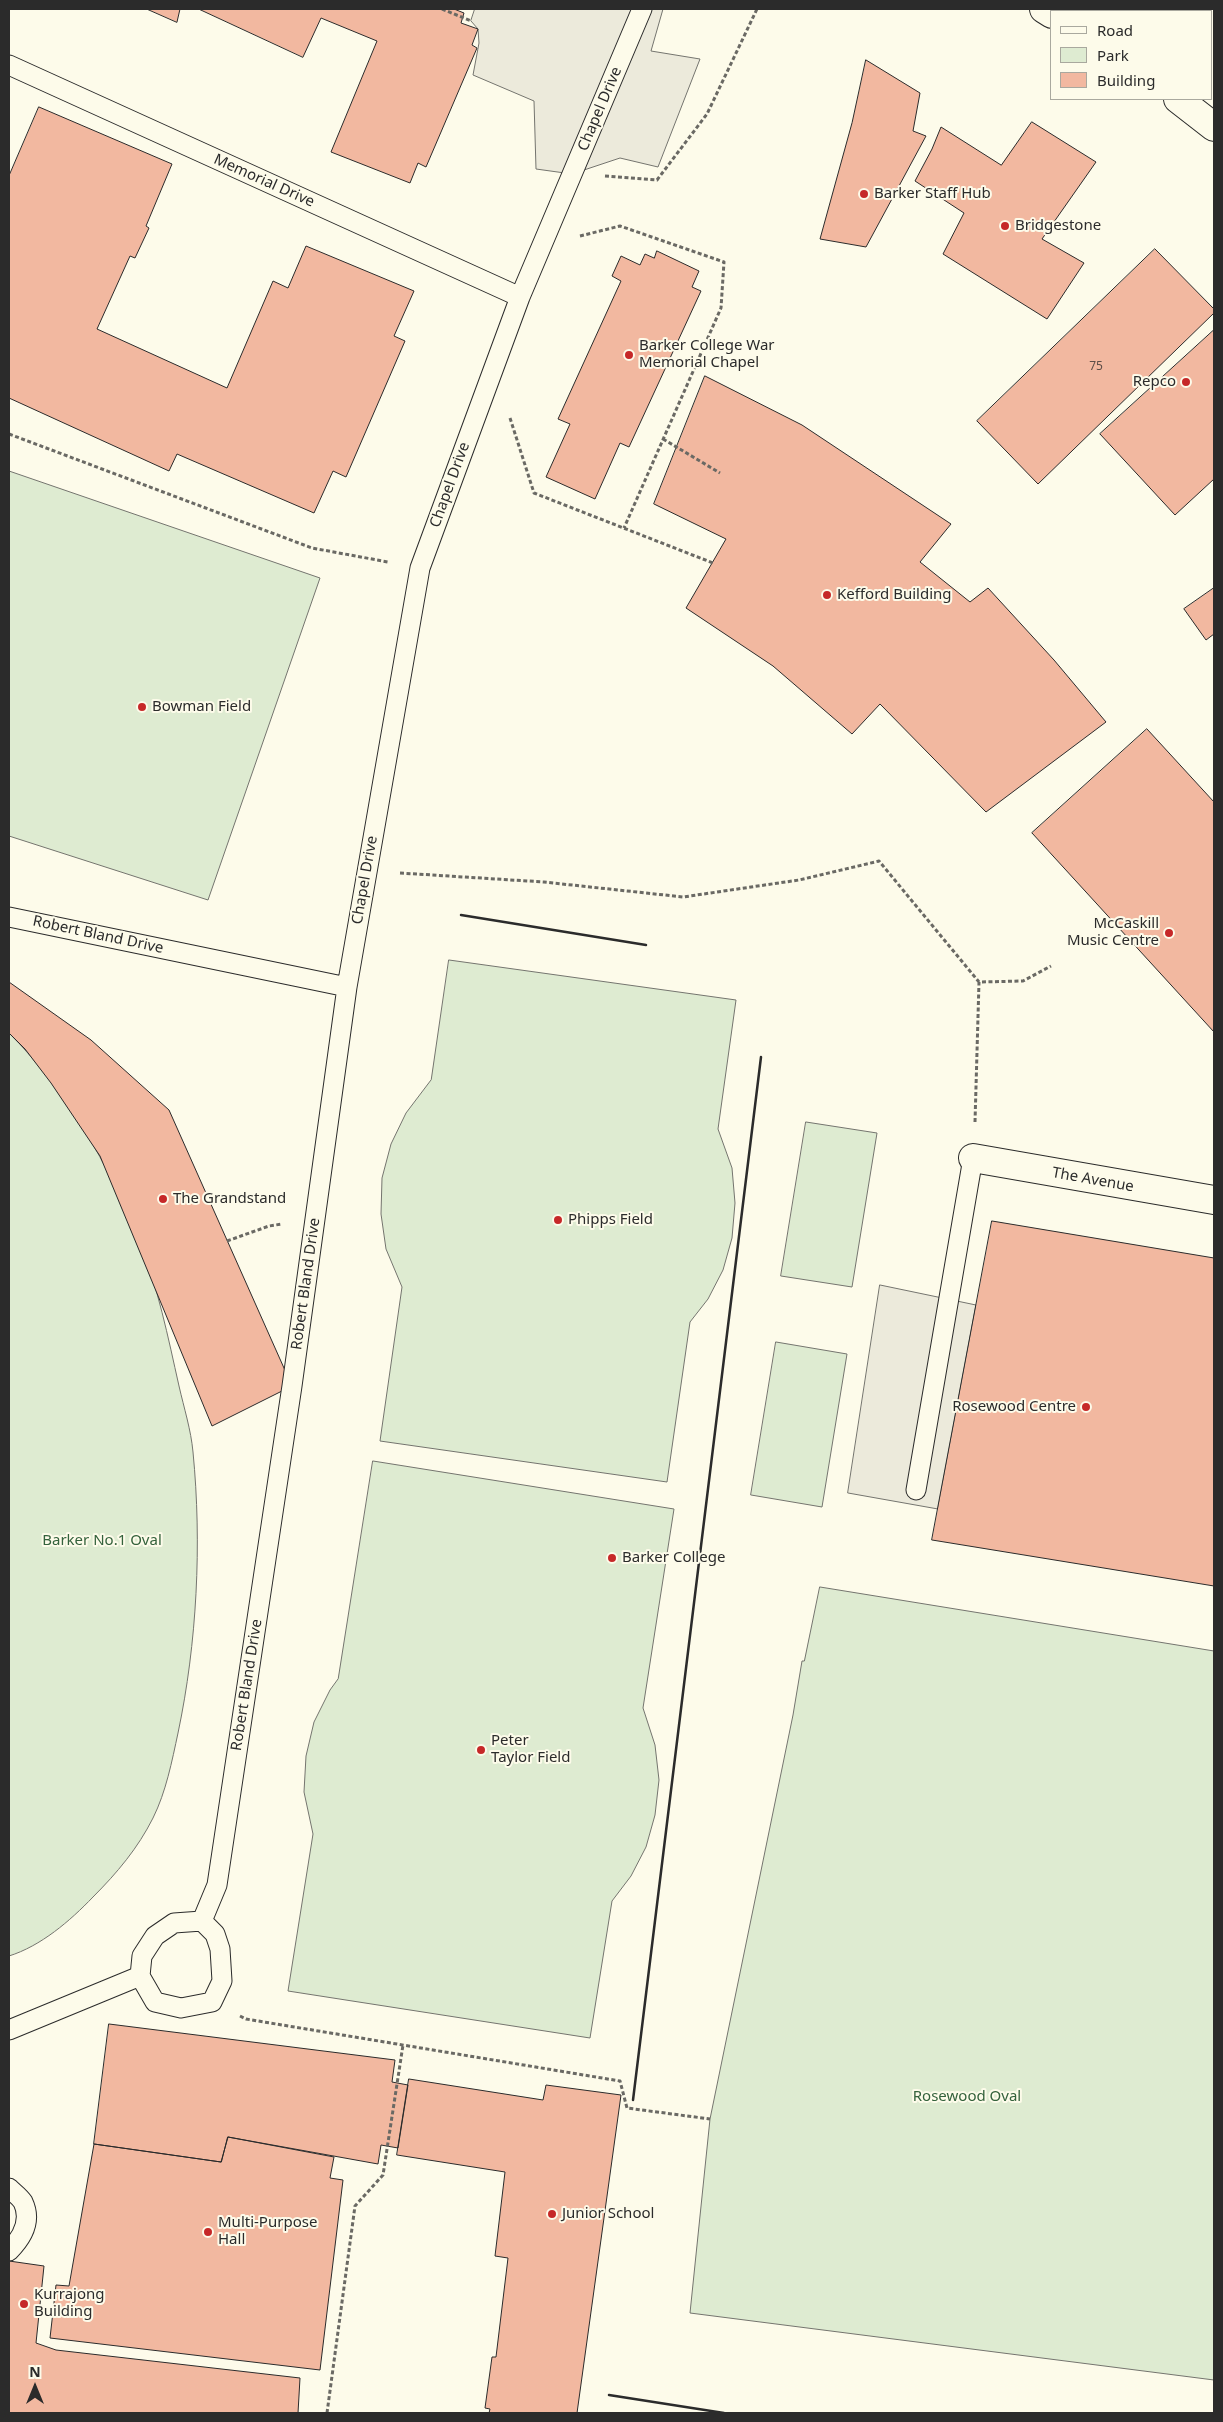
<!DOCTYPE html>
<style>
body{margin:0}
#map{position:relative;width:1223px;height:2422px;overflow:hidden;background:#fdfbea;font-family:"Noto Sans",sans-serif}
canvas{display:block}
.frame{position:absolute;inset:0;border:10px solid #2b2b2b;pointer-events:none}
.legend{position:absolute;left:1050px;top:10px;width:162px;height:90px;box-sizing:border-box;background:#fdfbea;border:1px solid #a9a89e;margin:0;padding:6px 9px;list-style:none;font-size:15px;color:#2b2b2b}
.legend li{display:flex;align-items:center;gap:10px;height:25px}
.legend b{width:25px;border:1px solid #a9a89e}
.north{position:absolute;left:10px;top:2362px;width:50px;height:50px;-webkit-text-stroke:4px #fdfbea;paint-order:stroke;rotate:0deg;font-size:14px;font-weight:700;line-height:20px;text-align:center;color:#2b2b2b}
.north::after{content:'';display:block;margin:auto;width:18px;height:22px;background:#2b2b2b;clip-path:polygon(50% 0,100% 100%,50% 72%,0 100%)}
</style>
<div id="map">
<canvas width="1223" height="2422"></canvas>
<div class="frame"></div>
<ul class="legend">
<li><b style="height:6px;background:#fdfbea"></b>Road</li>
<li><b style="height:14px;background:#deebd1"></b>Park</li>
<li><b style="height:14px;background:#f2b8a0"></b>Building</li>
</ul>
<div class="north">N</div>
</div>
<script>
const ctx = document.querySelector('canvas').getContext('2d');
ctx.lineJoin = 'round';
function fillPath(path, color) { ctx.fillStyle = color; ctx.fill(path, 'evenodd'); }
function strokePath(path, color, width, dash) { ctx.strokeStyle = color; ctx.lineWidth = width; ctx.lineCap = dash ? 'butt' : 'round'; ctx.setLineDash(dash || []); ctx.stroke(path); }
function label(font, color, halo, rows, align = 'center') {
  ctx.font = font + ' "Noto Sans",sans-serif'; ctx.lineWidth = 4; ctx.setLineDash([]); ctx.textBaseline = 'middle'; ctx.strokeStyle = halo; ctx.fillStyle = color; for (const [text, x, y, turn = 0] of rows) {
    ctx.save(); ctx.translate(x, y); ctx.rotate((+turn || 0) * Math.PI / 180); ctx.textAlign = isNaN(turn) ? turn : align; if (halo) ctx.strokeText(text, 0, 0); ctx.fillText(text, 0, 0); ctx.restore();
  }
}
const green = new Path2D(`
 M9,471L320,578L208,900L9,836Z
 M449,960L736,1000L718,1129L732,1168L735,1203L732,1238L723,1270L708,1299L690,1322L667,1482L380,1441L402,1287L386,1249L381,1214L382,1178L391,1144L406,1113L431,1080Z
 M9,1033C66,1090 109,1165 139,1240C158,1287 168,1337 179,1386C184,1408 191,1430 193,1452C202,1544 197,1643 178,1733C172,1761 166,1792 153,1818C138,1848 117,1873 93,1897C70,1921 41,1946 9,1956Z
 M806,1122L877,1133L852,1287L781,1276Z
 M776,1342L847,1354L822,1507L751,1495Z
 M373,1461L674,1509L643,1708L655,1745L659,1780L655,1815L646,1847L631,1876L612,1901L590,2038L288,1991L313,1834L304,1792L306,1756L314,1722L330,1690L338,1679Z
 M820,1587L1214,1651V2380L690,2313L710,2119L793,1715L802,1661H804Z`);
fillPath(green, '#deebd1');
strokePath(green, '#74746e', 1);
const parking = new Path2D(`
 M475,9H663L651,51L700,59L658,167L620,158L572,174L536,169L534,101L473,75L479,43L478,29L471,21Z
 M880,1285L976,1305L938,1509L848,1493Z`);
fillPath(parking, '#eceadb');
strokePath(parking, '#74746e', 1);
const building = new Path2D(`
 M147,9H180L177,22Z
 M199,9H454L464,13L461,23L478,29L472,45L477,48L426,167L418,163L410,183L331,152L377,41L321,18L303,57Z
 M866,60L920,93L913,131L926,136L866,247L820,239L852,123Z
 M39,107L172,164L146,226L149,228L135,258L130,256L97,329L227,388L273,281L288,288L306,246L414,291L394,336L405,341L346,477L333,471L314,513L177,454L169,471L9,398V176Z
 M1032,122L1096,162L1042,239L1084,263L1047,319L943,254L964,213L915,181L932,149L941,127L1001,165Z
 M1155,249L1214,309V313L1038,484L977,421Z
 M657,251L699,271L692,287L701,291L629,447L620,443L595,499L546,477L570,424L558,419L621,281L612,276L621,256L640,265L645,254L654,258Z
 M1214,330V479L1175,515L1100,434Z
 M705,376L802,425L951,524L920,562L970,602L988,588L1054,660L1106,722L986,812L880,704L852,734L773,666L686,608L726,539L654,504Z
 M1214,588V634L1206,640L1184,609Z
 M1147,729L1214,802V1032L1032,833Z
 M9,982L91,1040L169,1110L292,1386L212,1426L100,1156L51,1083L25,1049L9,1033Z
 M992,1221L1214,1258V1586L932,1540Z
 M109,2024L395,2060L392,2082L408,2085L398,2148L381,2145L378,2164L228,2137L221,2162L94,2144Z
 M409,2079L543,2100L546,2085L621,2095L577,2413H489L490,2409L485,2408L492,2357H496L508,2258L495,2256L505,2172L397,2155Z
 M228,2137L334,2157L330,2178L343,2180L320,2370L50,2338L56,2285L69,2286L94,2144L221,2162Z
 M9,2261L44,2266L36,2343L56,2350L300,2378L298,2413H9Z`);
fillPath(building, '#f2b8a0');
strokePath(building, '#2b2b2b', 1);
const service = new Path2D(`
 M9,65L520,297
 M9,917L347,987
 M916,1490L973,1158
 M202,1921L174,1923L155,1936L142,1956L140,1976L155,2002L181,2008L212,2002L222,1981L220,1949L215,1934L202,1921L217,1885L292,1386L347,987L420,568L520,297L642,9
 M9,2030L140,1976
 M9,2188C13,2192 20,2197 23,2202C32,2221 22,2238 9,2251`);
const minor = new Path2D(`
 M973,1158L1214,1200`);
const primary = new Path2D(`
 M1044,9L1052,14
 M1178,99L1214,127`);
strokePath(service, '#2b2b2b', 21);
strokePath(minor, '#2b2b2b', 30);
strokePath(primary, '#2b2b2b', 30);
strokePath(new Path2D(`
 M442,9L471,21
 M605,176L657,180L707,114L757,9
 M580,236L620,226L724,262L721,308L624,528
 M510,418L534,493L713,563
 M9,434L312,548L388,562
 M663,439L720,473
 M400,873L544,882L683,897L799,880L879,861L979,982L1023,981L1051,966
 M975,1122L979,982
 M227,1241L269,1226L282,1224
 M240,2016L246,2019L620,2081L627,2108L710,2119
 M327,2413L355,2206L383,2175L403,2045`), '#6a6964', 3, [4, 2.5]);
strokePath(service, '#fdfbea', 19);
strokePath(minor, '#fdfbea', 28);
strokePath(primary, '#fdfbea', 28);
strokePath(new Path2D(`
 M461,915L646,945
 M633,2100L761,1057
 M609,2395L724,2413`), '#2b2b2b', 2.5);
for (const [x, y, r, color] of [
 [864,194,5,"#c62828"],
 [1005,226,5,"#c62828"],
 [629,355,5,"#c62828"],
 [1186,382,5,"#c62828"],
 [827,595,5,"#c62828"],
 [142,707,5,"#c62828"],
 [1169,933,5,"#c62828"],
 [163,1199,5,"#c62828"],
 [558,1220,5,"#c62828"],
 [1086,1407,5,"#c62828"],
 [612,1558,5,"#c62828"],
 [481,1750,5,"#c62828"],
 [552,2214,5,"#c62828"],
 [208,2232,5,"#c62828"],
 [24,2304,5,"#c62828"]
]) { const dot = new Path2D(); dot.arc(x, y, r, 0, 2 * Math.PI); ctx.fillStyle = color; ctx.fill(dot); strokePath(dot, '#fdfbea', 2); }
label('12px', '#5d4e48', null, [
 ["75",1096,367]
]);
label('15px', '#2b2b2b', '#fdfbea', [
 ["Chapel Drive",600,109,-67],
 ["Memorial Drive",264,181,24],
 ["Chapel Drive",450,485,-70],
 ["Chapel Drive",365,880,-80],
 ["Robert Bland Drive",98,935,12],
 ["The Avenue",1093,1180,10],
 ["Robert Bland Drive",306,1284,-82],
 ["Robert Bland Drive",247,1685,-81]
]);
label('15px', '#2b2b2b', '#fdfbea', [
 ["Barker Staff Hub",874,194],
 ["Bridgestone",1015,226],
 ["Barker College War",639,346],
 ["Memorial Chapel",639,363],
 ["Repco",1176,382,"right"],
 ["Kefford Building",837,595],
 ["Bowman Field",152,707],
 ["McCaskill",1159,924,"right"],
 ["Music Centre",1159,941,"right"],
 ["The Grandstand",173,1199],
 ["Phipps Field",568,1220],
 ["Rosewood Centre",1076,1407,"right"],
 ["Barker College",622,1558],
 ["Peter",491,1741],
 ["Taylor Field",491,1758],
 ["Junior School",562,2214],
 ["Multi-Purpose",218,2223],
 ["Hall",218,2240],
 ["Kurrajong",34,2295],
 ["Building",34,2312]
], 'left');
label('15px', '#34623c', '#fdfbea', [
 ["Barker No.1 Oval",102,1541],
 ["Rosewood Oval",967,2097]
]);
</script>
